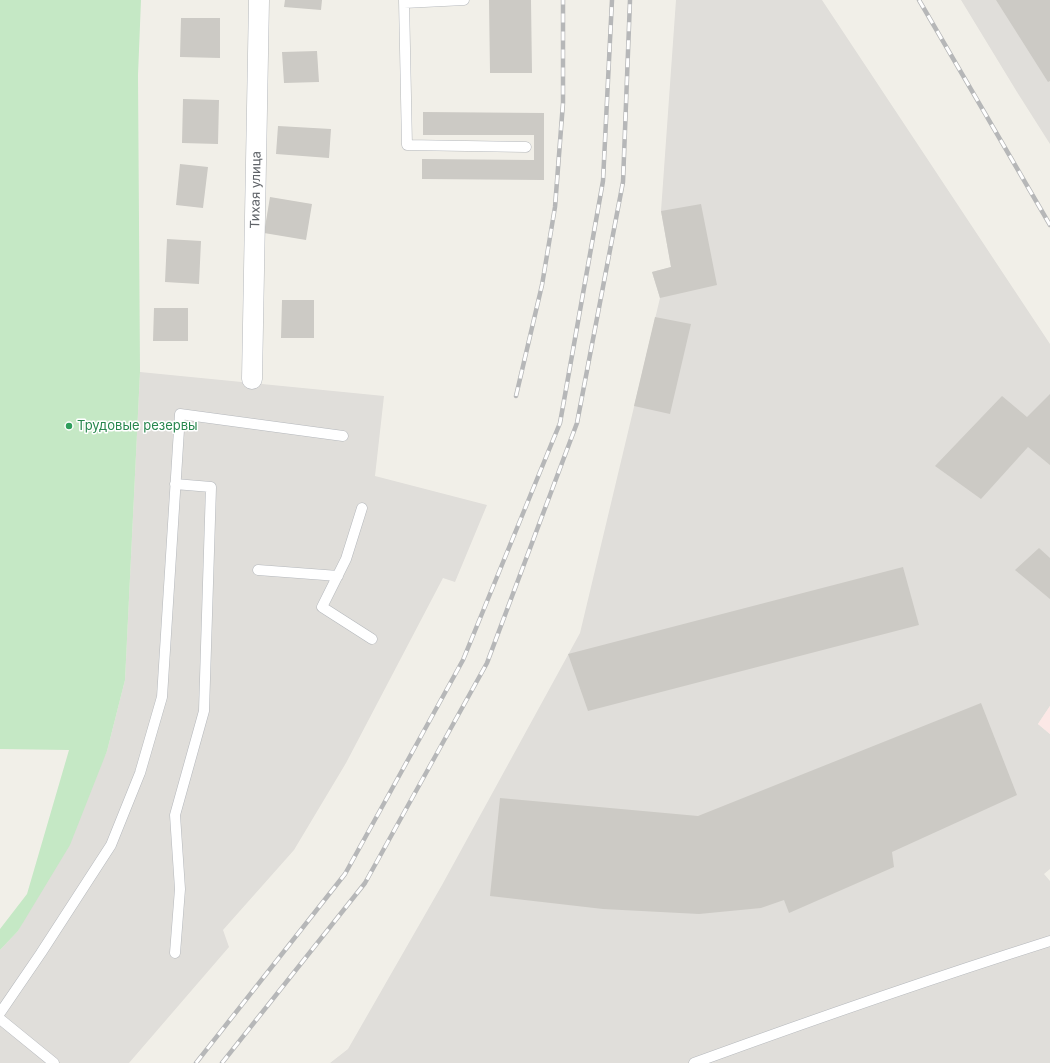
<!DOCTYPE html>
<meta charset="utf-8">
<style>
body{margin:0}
canvas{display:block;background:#f1efe8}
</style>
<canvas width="1050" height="1063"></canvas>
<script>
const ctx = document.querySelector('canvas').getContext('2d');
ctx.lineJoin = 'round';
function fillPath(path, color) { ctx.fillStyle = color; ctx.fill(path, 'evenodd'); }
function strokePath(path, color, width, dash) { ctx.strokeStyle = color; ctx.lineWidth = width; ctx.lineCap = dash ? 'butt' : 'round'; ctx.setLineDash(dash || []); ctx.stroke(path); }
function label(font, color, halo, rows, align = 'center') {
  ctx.font = font + ' Inter,sans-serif'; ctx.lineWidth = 3; ctx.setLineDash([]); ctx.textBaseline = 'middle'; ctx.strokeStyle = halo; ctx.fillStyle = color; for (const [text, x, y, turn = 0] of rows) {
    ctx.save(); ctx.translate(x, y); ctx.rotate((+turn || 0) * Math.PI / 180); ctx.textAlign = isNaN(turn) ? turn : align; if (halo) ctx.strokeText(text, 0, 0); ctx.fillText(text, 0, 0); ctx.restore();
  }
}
fillPath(new Path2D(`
 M676,0H822L1050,344V706L1038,724L1050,734V869L1044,874L1050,881V1063H330L348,1049L442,885L580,633L660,298L652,272L671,267L661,211Z
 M961,0H1050V144L1017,92Z
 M140,372L384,396L375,476L487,505L455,582L443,578L346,763L294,850L223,930L229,947L129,1063H0V950L18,931L107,751L125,680Z`), '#e0deda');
fillPath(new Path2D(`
 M1050,706V734L1038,724Z`), '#fce8e6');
fillPath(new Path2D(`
 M0,0H141L138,75L140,372L125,680L107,751L70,845L18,931L0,950V929L27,894L69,750L0,749Z`), '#c5e8c5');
fillPath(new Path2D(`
 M285,0H322L321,10L284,7Z
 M489,0H531L532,73H490Z
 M996,0H1050V81L1048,82Z
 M181,18H220V58L180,57Z
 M317,51L319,82L284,83L282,52Z
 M183,99L219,100L218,144L182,143Z
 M423,112L544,113V180L422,179V159L534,160V135H423Z
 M278,126L331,129L329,158L276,154Z
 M180,164L208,167L203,208L176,205Z
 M270,197L312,204L306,240L264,233Z
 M701,204L717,285L660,298L652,272L671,267L661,211Z
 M167,239L201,241L199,284L165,282Z
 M282,300H314V338H281Z
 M154,308H188V341H153Z
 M655,317L691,324L670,414L634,406Z
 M1050,394V465L1028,447L981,499L935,466L1002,396L1027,417Z
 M1039,548L1050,558V599L1015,570Z
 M903,567L919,625L588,711L568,654Z
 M981,703L1017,795L892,852L894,867L789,913L784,900L761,908L699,914L603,909L490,896L500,798L698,816Z`), '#cccac5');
const lane = new Path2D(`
 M404,0L407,145L526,147
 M404,3L464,0
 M362,508L346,559L322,607L372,639
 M258,570L338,576
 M175,953L180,889L175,815L204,711L211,487L175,484
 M0,1013L41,953L111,845L140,773L162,697L180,414L343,436
 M0,1019L54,1063
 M694,1063C812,1020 930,979 1050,941`);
const street = new Path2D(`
 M252,379L259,0`);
strokePath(lane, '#b5b8bc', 11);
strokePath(street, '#b5b8bc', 21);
strokePath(lane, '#fff', 10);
strokePath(street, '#fff', 20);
const rail = new Path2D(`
 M919,0L1050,225
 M516,396L542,285L555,207L563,103V0
 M196,1063L345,874L463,660L560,423L603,181L612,0
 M222,1063L365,883L487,663L577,423L623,182L630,0`);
strokePath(rail, '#b6b7b8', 4.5);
strokePath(rail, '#fff', 3, [9]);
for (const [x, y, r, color] of [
 [69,426,4,"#2e9e5b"]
]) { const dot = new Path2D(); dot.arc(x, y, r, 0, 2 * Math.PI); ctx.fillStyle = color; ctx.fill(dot); strokePath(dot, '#fff', 1.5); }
label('13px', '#5f6368', '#fff', [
 ["Тихая улица",256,190,-89]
]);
label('13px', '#27864d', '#fff', [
 ["Трудовые резервы",77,426]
], 'left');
</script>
